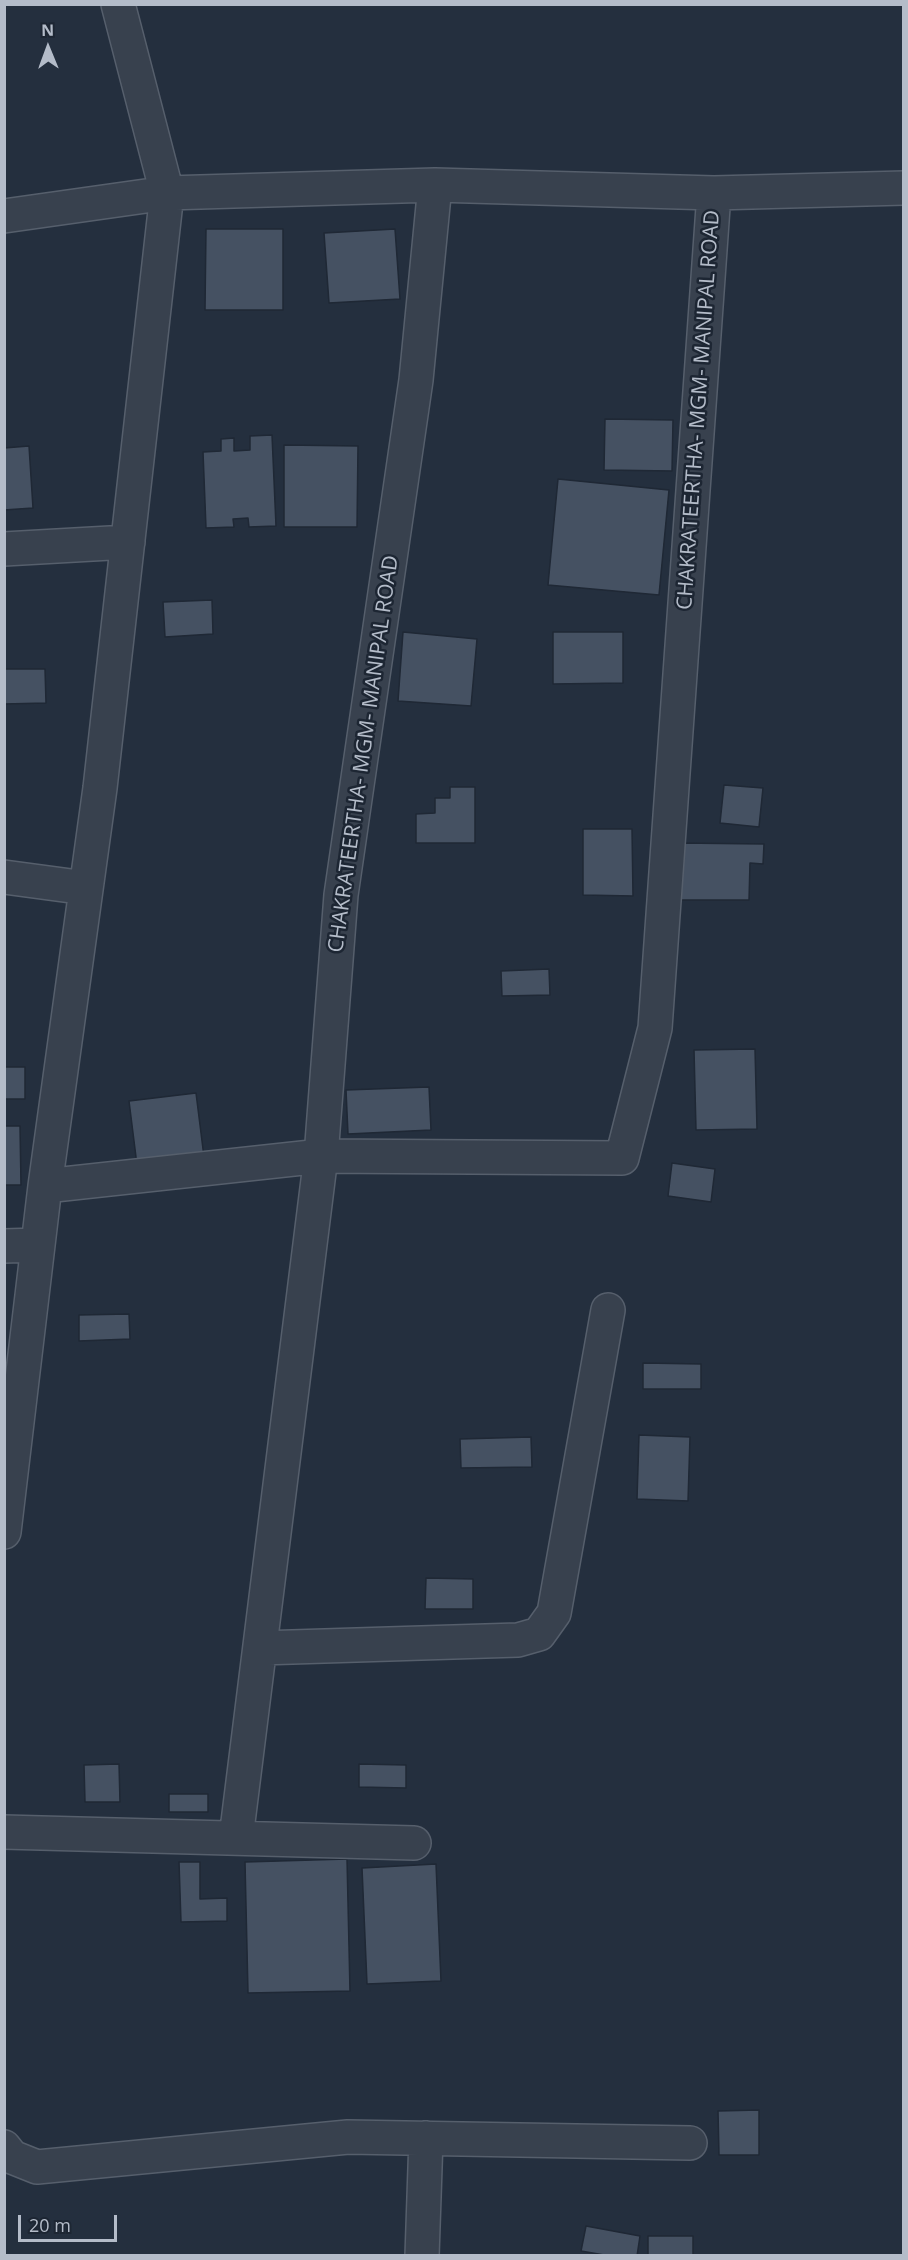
<!DOCTYPE html>
<style>
body{margin:0}
#map{position:relative;width:908px;height:2260px;overflow:hidden;background:#242f3e;font-family:"Open Sans",sans-serif}
canvas{display:block}
.frame{position:absolute;inset:0;border:6px solid #b4bcc9;pointer-events:none}
.north{position:absolute;left:18px;top:18px;width:60px;height:60px;-webkit-text-stroke:4px #1d2633;paint-order:stroke;rotate:359deg;font-size:16px;font-weight:700;line-height:24px;text-align:center;color:#b4bcc9}
.north::after{content:'';display:block;margin:auto;width:21px;height:27px;background:#b4bcc9;clip-path:polygon(50% 0,100% 100%,50% 72%,0 100%)}
.scale{position:absolute;left:18px;top:2215px;width:99px;height:27px;box-sizing:border-box;border:3px solid #b4bcc9;border-top:0;padding-left:8px;font-size:18px;line-height:21px;white-space:nowrap;color:#b4bcc9;-webkit-text-stroke:4px #1d2633;paint-order:stroke}
</style>
<div id="map">
<canvas width="908" height="2260"></canvas>
<div class="frame"></div>
<div class="north">N</div>
<div class="scale">20 m</div>
</div>
<script>
const ctx = document.querySelector('canvas').getContext('2d');
ctx.lineJoin = 'round';
function fillPath(path, color) { ctx.fillStyle = color; ctx.fill(path, 'evenodd'); }
function strokePath(path, color, width, dash) { ctx.strokeStyle = color; ctx.lineWidth = width; ctx.lineCap = dash ? 'butt' : 'round'; ctx.setLineDash(dash || []); ctx.stroke(path); }
function label(font, color, halo, rows, align = 'center') {
  ctx.font = font + ' "Open Sans",sans-serif'; ctx.lineWidth = 5; ctx.setLineDash([]); ctx.textBaseline = 'middle'; ctx.strokeStyle = halo; ctx.fillStyle = color; for (const [text, x, y, turn = 0] of rows) {
    ctx.save(); ctx.translate(x, y); ctx.rotate((+turn || 0) * Math.PI / 180); ctx.textAlign = isNaN(turn) ? turn : align; if (halo) ctx.strokeText(text, 0, 0); ctx.fillText(text, 0, 0); ctx.restore();
  }
}
const building = new Path2D(`
 M206,229H283V310H205Z
 M395,229L400,299L329,303L324,233Z
 M605,419L673,420L672,471L604,470Z
 M272,435L276,526L249,527L248,518L233,519L234,527L206,528L203,452L221,451V439L234,438V451L250,450V436Z
 M284,445L358,446L357,527H284Z
 M29,446L33,508L4,510V448Z
 M558,479L669,490L659,595L548,585Z
 M212,600L213,634L165,637L163,602Z
 M403,632L477,639L471,706L398,701Z
 M553,632H623V683L553,684Z
 M4,669H45L46,703L4,704Z
 M724,785L763,788L759,827L720,823Z
 M450,787H475V843H416V814L435,813V798H450Z
 M583,829H632L633,896L583,895Z
 M678,843L764,844L763,864L750,863L749,900H678Z
 M549,969L550,995L502,996L501,971Z
 M755,1049L757,1129L696,1130L694,1050Z
 M4,1067H25V1099H4Z
 M429,1087L431,1130L348,1134L346,1090Z
 M196,1093L204,1157L137,1165L129,1101Z
 M4,1126H20L21,1185H4Z
 M672,1163L715,1169L711,1202L668,1196Z
 M129,1314L130,1339L79,1341V1315Z
 M643,1363L701,1364V1389H643Z
 M639,1435L690,1437L688,1501L637,1499Z
 M531,1437L532,1467L461,1468L460,1439Z
 M426,1578L473,1579V1609H425Z
 M119,1764L120,1802H85L84,1765Z
 M359,1764L406,1765V1788L359,1787Z
 M169,1794H208V1812H169Z
 M347,1859L350,1991L248,1993L245,1862Z
 M179,1862H200V1899L227,1898V1921L181,1922Z
 M436,1864L441,1981L367,1984L362,1868Z
 M759,2110V2155H719L718,2111Z
 M586,2226L640,2236L637,2256H610L581,2251Z
 M648,2236H693V2256H648Z`);
fillPath(building, '#455162');
strokePath(building, '#1f2835', 1.5);
const street = new Path2D(`
 M118,4L167,193L435,185L416,380L341,895L321,1156L622,1158L655,1028L714,193L904,188
 M435,185L714,193
 M4,216L167,193L100,788L45,1186L321,1156L236,1838
 M4,549L128,542
 M4,877L86,888
 M4,1246L38,1245
 M4,1532L45,1186
 M260,1648L518,1640L539,1634L554,1613L608,1310
 M4,1832L414,1843
 M4,2147L12,2157L37,2167L348,2137L690,2143
 M422,2256L426,2138`);
strokePath(street, '#565f6c', 36);
strokePath(street, '#38414e', 33);
label('21px', '#b4bcc9', '#1d2633', [
 ["CHAKRATEERTHA- MGM- MANIPAL ROAD",699,410,-86],
 ["CHAKRATEERTHA- MGM- MANIPAL ROAD",364,754,-82]
]);
</script>
